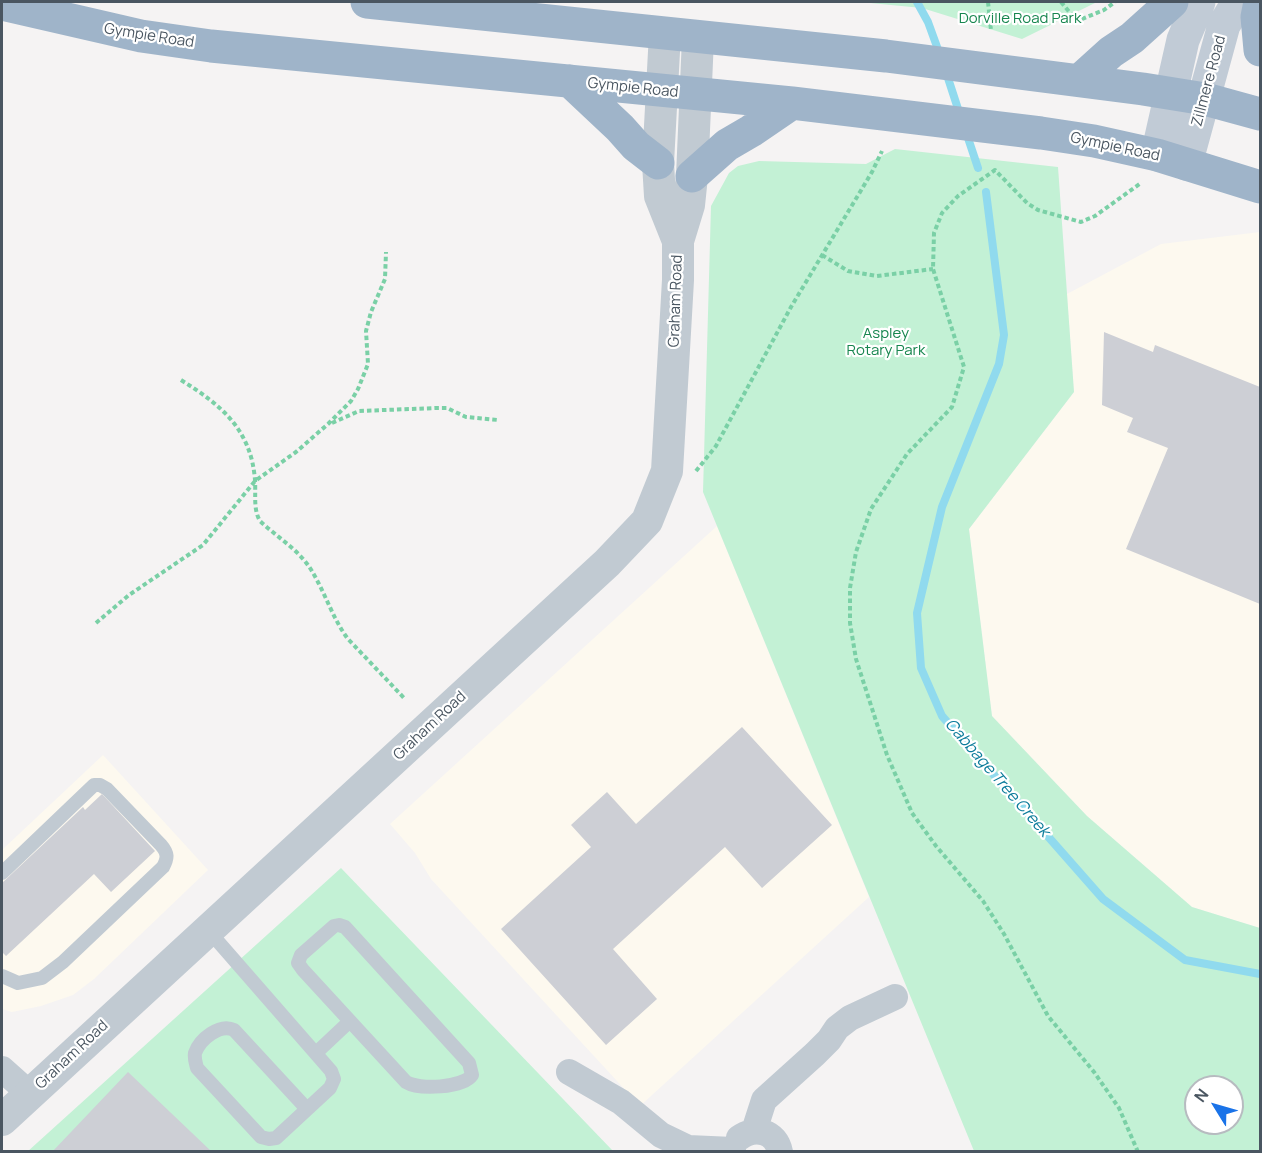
<!DOCTYPE html>
<style>
body{margin:0}
#map{position:relative;width:1262px;height:1153px;overflow:hidden;background:#f5f3f3;font-family:Manrope,sans-serif}
canvas{display:block}
.frame{position:absolute;inset:0;border:3px solid #4a5661;pointer-events:none}
.north{position:absolute;left:1184px;top:1075px;width:60px;height:60px;box-sizing:border-box;background:#fff;border:2px solid #b7bbc0;border-radius:50%;rotate:307deg;font-size:16px;font-weight:700;line-height:24px;text-align:center;color:#4a5661}
.north::after{content:'';display:block;margin:auto;width:21px;height:27px;background:#1a73e8;clip-path:polygon(50% 0,100% 100%,50% 72%,0 100%)}
</style>
<div id="map">
<canvas width="1262" height="1153"></canvas>
<div class="frame"></div>
<div class="north">N</div>
</div>
<script>
const ctx = document.querySelector('canvas').getContext('2d');
ctx.lineJoin = 'round';
function fillPath(path, color) { ctx.fillStyle = color; ctx.fill(path, 'evenodd'); }
function strokePath(path, color, width, dash) { ctx.strokeStyle = color; ctx.lineWidth = width; ctx.lineCap = dash ? 'butt' : 'round'; ctx.setLineDash(dash || []); ctx.stroke(path); }
function label(font, color, halo, rows, align = 'center') {
  ctx.font = font + ' Manrope,sans-serif'; ctx.lineWidth = 4.5; ctx.setLineDash([]); ctx.textBaseline = 'middle'; ctx.strokeStyle = halo; ctx.fillStyle = color; for (const [text, x, y, turn = 0] of rows) {
    ctx.save(); ctx.translate(x, y); ctx.rotate((+turn || 0) * Math.PI / 180); ctx.textAlign = isNaN(turn) ? turn : align; if (halo) ctx.strokeText(text, 0, 0); ctx.fillText(text, 0, 0); ctx.restore();
  }
}
fillPath(new Path2D(`
 M1260,232V928L1192,907L1087,816L992,716L969,529L1074,392L1067,294L1161,244Z
 M717,526L869,897L640,1106L431,879L415,853L390,824Z
 M103,755L208,870L94,979L73,995L41,1006L12,1012L2,1009V850Z`), '#fdf9ef');
fillPath(new Path2D(`
 M860,2H1097L1022,39L922,8Z
 M895,149L1058,167L1074,392L969,529L992,716L1087,816L1192,907L1260,928V1151H974L703,492L711,206L729,173L738,166L759,161L866,164ZM1196,1087H1232V1123H1196Z
 M341,868L613,1151L27,1152Z`), '#c3f1d5');
strokePath(new Path2D(`
 M917,2L928,22L940,55
 M946,72L960,115
 M966,132L978,168
 M986,192L1004,335L999,364L942,507L917,613L921,668L942,716L1103,899L1185,960L1260,974`), '#90daee', 8);
fillPath(new Path2D(`
 M1104,332L1153,352L1155,345L1260,387V604L1126,549L1168,448L1127,432L1133,418L1102,405Z
 M742,727L832,825L762,888L725,847L613,949L657,999L606,1045L501,929L591,847L571,825L607,792L636,824Z
 M102,794L155,851L111,892L94,874L6,956L2,952V883L83,807L85,810Z
 M128,1072L212,1152H52Z`), '#cdcfd5');
strokePath(new Path2D(`
 M988,2L991,30
 M1061,2L1077,21L1104,10L1115,2
 M822,255L848,271L877,276L933,269
 M181,380C221,405 251,429 255,480C256,495 253,509 260,521C278,538 301,551 313,573C326,595 333,619 348,639L405,699
 M332,423L359,411L437,408H447L466,417L498,420
 M696,471L716,446L791,307L872,172L882,151
 M96,623L129,595L203,545L255,481L296,452L328,424L351,401L358,389L368,364L366,331L371,312L385,279L386,252
 M1138,1152L1119,1108L1094,1072L1048,1016L1004,934L983,901L936,846L912,813L887,755L856,659L850,623V588L856,552L871,509L907,454L952,407L964,367L933,269L934,233L942,213L958,196L995,170L1027,203L1038,210L1081,222L1095,216L1141,183`), '#7ad0a6', 4, [4.5, 3]);
strokePath(new Path2D(`
 M2,873L94,785H100L107,789L161,845C168,853 168,858 163,867L63,962L42,978L18,983L2,976
 M339,925L345,927L469,1063L472,1075C463,1088 419,1090 406,1082L303,970L298,963L301,955L334,926Z
 M208,930L331,1071L334,1079L330,1088L276,1138L269,1139L261,1137L197,1068C196,1063 194,1059 195,1053C200,1039 220,1023 234,1030L307,1109
 M316,1053L350,1021`), '#c1cad2', 14);
strokePath(new Path2D(`
 M2,1069L30,1094
 M569,1072L621,1102L661,1135L688,1148L733,1150
 M754,1131L764,1100L815,1054L829,1040L837,1028L850,1018L895,997
 M739,1138C755,1126 776,1131 780,1152`), '#c1cad2', 26);
strokePath(new Path2D(`
 M665,33L658,163L660,196L678,241
 M2,1120L607,563L647,521L667,471L678,280V241L689,205L692,176L698,38`), '#c1cad2', 32);
strokePath(new Path2D(`
 M1157,155L1183,40L1199,2
 M1186,164L1224,25L1238,2`), '#c1cbd6', 33);
strokePath(new Path2D(`
 M367,2L886,56L1143,89L1205,99L1260,114
 M1260,2L1257,17L1260,50
 M2,4L141,36L211,46L792,103L1041,133L1094,141L1157,155L1260,187
 M1080,80L1111,52L1132,38L1172,2
 M570,81L620,128L636,146L658,163
 M692,176L727,145L751,131L792,103`), '#9fb4c9', 33);
label('15px', '#17864f', '#fff', [
 ["Dorville Road Park",1020,19],
 ["Aspley",886,334],
 ["Rotary Park",886,351]
]);
label('15px', '#4a5661', '#fff', [
 ["Gympie Road",149,36,9],
 ["Zillmere Road",1209,81,-75],
 ["Gympie Road",633,88,6],
 ["Gympie Road",1115,147,12],
 ["Graham Road",676,301,-88],
 ["Graham Road",430,726,-43],
 ["Graham Road",72,1055,-43]
]);
label('italic 16px', '#0c7c9b', '#fff', [
 ["Cabbage Tree Creek",997,778,49]
]);
</script>
